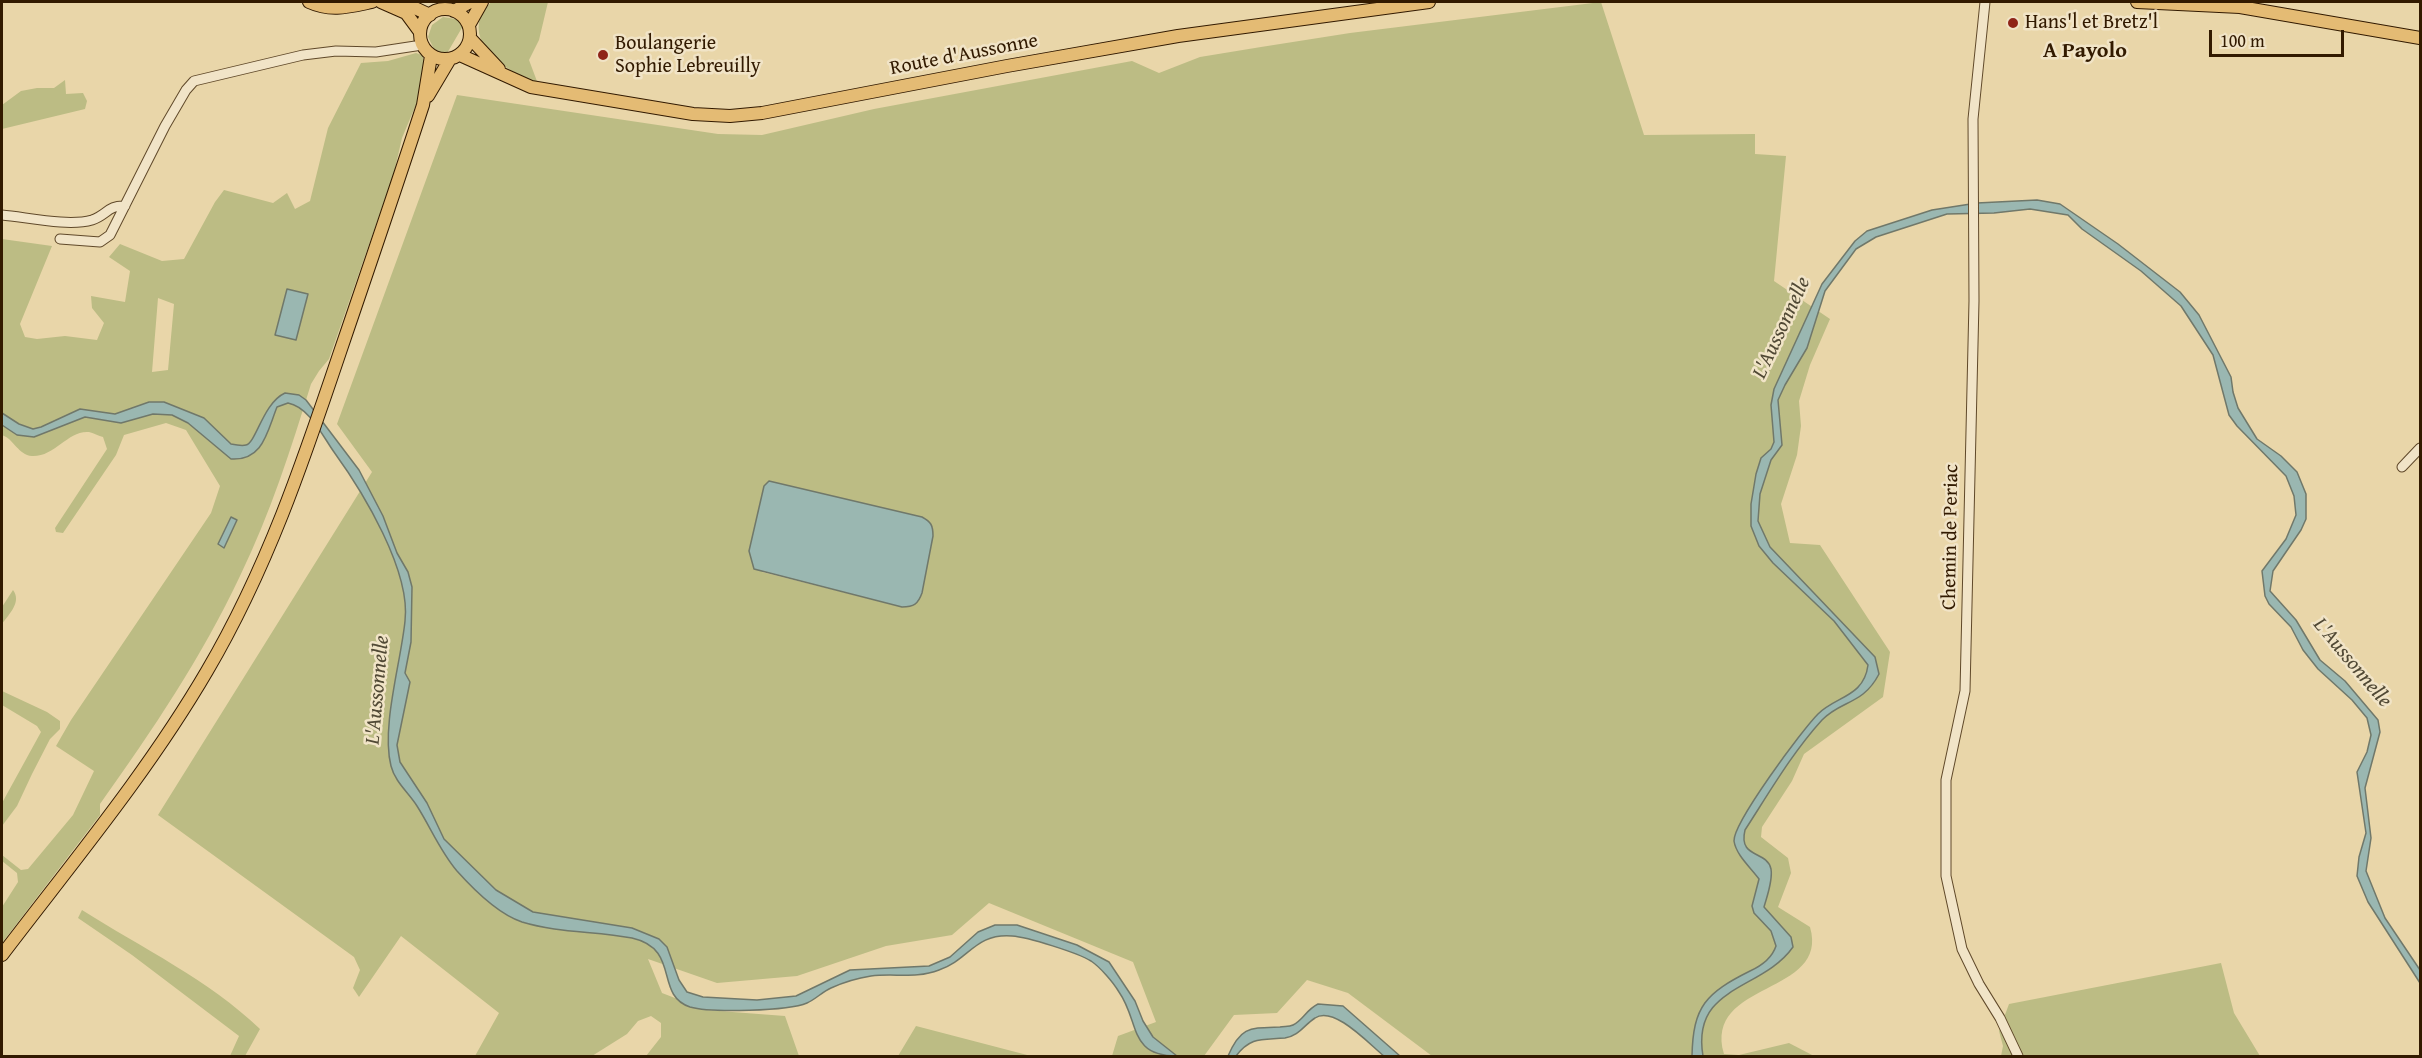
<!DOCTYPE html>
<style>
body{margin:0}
#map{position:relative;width:2422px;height:1058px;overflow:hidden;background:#e9d6a9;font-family:"Gentium Book Plus",serif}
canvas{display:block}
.frame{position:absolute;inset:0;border:3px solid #321a00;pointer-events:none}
.scale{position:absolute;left:2209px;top:30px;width:135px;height:27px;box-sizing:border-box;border:3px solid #321a00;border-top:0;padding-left:8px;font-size:18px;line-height:21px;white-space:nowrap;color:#321a00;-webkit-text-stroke:4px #f1e4c7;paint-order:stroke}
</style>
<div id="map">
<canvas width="2422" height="1058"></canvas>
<div class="frame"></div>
<div class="scale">100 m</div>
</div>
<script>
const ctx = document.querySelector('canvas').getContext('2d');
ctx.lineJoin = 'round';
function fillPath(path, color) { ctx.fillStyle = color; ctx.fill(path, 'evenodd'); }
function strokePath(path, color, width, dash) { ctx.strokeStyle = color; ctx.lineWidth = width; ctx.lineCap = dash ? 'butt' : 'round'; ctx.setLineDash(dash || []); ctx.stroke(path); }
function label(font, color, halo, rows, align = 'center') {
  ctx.font = font + ' "Gentium Book Plus",serif'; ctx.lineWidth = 5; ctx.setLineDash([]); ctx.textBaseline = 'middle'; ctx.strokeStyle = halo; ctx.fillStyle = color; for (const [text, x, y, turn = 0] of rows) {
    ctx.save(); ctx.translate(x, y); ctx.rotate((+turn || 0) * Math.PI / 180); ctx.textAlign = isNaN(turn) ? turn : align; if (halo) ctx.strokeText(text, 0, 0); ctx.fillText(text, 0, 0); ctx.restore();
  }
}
fillPath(new Path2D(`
 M491,2H548L539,40L529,60L538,84C515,74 474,54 479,22C480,15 487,7 491,2Z
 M1601,2L1644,135L1755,134V154L1786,156L1774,281L1830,319L1810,365L1799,401L1801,426L1797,455L1781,504L1790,543L1820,545L1890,652L1883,697L1804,754L1792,781L1762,827L1761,837L1788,858L1791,873L1778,907L1810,927C1830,996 1703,980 1724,1054L1739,1055L1789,1043L1814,1056H1432L1348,993L1307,980L1277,1013L1234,1015L1204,1056H1112L1118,1036L1156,1022L1133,962L989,903L952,935L886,946L797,976L717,983L648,959L662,993L706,1010L785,1016L799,1056H646L661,1037V1023L651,1016L638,1021L627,1034L592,1056H475L499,1013L401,936L359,997L353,988L360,970L354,957L158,815L372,472L337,424L457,95L718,134L762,135L874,109L1132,61L1159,73L1200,57L1261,47L1350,33ZM933,527L922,593L902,607L762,572Z
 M443,17L456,19L463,26L446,55L434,49L428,37L432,25Z
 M416,53L422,55L426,64L420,95L402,138L394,173L329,359L319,371L311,384C291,449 270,514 240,576C202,657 152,731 100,804V815L2,943V907L18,882L17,873L2,861V855L21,870L28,869L73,815L94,771L56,746L71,720L211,513L220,486L186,430L166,423L124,435L116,455L63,533L56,532L55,528L107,449L103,437C99,436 93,433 89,432C68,430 55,457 32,456C18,455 14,439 2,435V239L52,246L20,324L25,337L37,339L65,336L97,340L104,323L92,308L91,296L125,302L130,271L109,257L120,244L162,261L184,259L215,202L224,190L273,203L287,193L295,209L310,201L328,128L361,63L388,61ZM158,298L174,304L168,370L152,372Z
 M65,80L66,94L83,93L87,101L85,109L2,129V105L21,91L37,88H54Z
 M13,590C22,602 9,614 2,624V607Z
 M2,691L47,712L60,721V729L50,739L32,774L17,806L2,826V803L41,732L37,726L2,705Z
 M82,910C142,948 209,980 260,1029L245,1056H230L239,1036L132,955L78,918Z
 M2221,963L2234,1013L2260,1056H2001L2003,1046L1999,1031L2009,1004Z
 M916,1026L1031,1056H898Z`), '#bcbc84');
const water = new Path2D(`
 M2037,200L2060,204L2118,244L2180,292L2199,315L2231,377L2233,392L2238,408L2257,439L2281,456L2297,472L2306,494V519L2301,530L2273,571L2270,591L2296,620L2320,660L2345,681L2378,720L2380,732L2365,788L2371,838L2366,871L2385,918L2420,970V983L2368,902L2357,876L2359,857L2366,833L2357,772L2367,752L2371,735L2367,718L2352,700L2318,669L2303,650L2291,627L2269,604L2265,596L2262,571L2286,539L2296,515L2294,496L2286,476L2237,426L2229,415L2213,355L2181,306L2141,271L2082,229L2068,215L2030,209L1994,213L1947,214L1876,237L1856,249L1825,291L1807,348L1785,385L1778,400L1782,445L1771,460L1760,494L1758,521L1770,547L1875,657L1879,674C1863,705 1841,700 1822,720C1792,753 1769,793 1745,830C1738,859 1767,850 1771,869C1773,881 1767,896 1764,907L1791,937L1793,947C1762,991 1691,985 1703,1056H1692C1693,1006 1706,993 1750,971C1761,966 1772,958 1776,946L1771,931L1754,913L1752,906L1759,879C1751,868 1736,855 1734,841C1733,823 1802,730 1818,714C1836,696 1864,697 1868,665L1834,621L1773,563L1759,546L1751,526V504L1756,474L1761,458L1771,449L1774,442L1771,405L1774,389L1822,284L1855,241L1867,231L1932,210L1977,203Z
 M287,289L308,294L296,340L275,335Z
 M285,393L299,395L306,400L359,470L383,516L397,553L408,572L412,587L411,642L405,673L410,682L397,745L400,762L427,803L444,839L496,890L533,912L632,928L659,939L667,947L679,980L687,992L703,997L757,1000L796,996L850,970L929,966L950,957L978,932L995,925H1017L1077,945L1109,962L1135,1001L1143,1021L1153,1037L1177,1056C1128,1056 1140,1022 1119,992C1113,982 1100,967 1091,961C1078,953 1028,937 1012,936C975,933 969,960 939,970C916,979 894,973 871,976C858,978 842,983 831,988C822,992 816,999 807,1003C788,1011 711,1013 690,1007C654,995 681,949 632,938C596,931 558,933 522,922C498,914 474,890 457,871C440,851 431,828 417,806C409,793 395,782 391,766C381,727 401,662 405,621C411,571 363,492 334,452C322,435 309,407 288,403L277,407C267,432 263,461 231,459L188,423L172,415L153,414L121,423L85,417L34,437L17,435L2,425V413L19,424L33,429L41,427L80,409L115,414L149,402H164L204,418L231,444C236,445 242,446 246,445C256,443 263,403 285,393Z
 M769,481L922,517C931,522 933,525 933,536L922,593C918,604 914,607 902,607L754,569L749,551L764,486Z
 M231,517L237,520L224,548L218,544Z
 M1318,1004L1343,1006L1400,1056H1384C1370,1045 1334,1005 1315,1018C1304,1025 1299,1036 1285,1038C1263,1040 1251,1036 1236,1056H1228C1241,1026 1250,1028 1280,1027C1284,1026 1289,1027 1293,1025C1303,1020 1306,1010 1318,1004Z`);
fillPath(water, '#9ab7b1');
strokePath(water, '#70786a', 1.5);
const minor = new Path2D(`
 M1985,2L1973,119L1974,301L1965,691L1946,780V876L1962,949L1979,984L2000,1018L2018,1056
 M2,215C26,217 68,227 92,220C107,215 108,205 125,206
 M60,239L100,242L110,235L165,126L186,90L194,81L303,55L336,51L376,52L422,45
 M2402,467L2420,448`);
const major = new Path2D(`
 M309,2C331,12 348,7 372,2
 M381,2L406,13L420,32
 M402,2L430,15
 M2137,2L2240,7L2420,38
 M420 34a25 25 0 1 1 50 0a25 25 0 1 1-50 0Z
 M454,11L470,2
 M469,25L482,2
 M470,38L499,69
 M460,55L531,87L693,114L730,116L762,113L1007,66L1178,36L1429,2
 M428,96L450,59
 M2,955C72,863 148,772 207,671C267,569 303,462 340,352C368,270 396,188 423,105L431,56`);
strokePath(minor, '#60492a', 11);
strokePath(major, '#321a00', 14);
strokePath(minor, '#f1e4c7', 9);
strokePath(major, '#e4bb74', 12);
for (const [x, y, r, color] of [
 [2013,23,6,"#8f2418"],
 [603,55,6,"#8f2418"]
]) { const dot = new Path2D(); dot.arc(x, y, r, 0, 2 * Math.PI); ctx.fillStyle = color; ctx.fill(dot); strokePath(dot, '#f1e4c7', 2); }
label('20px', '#321a00', '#f1e4c7', [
 ["Hans'l et Bretz'l",2025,23],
 ["Boulangerie",615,44],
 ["Sophie Lebreuilly",615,67]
], 'left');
label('20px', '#321a00', '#f1e4c7', [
 ["Route d'Aussonne",964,55,-11],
 ["Chemin de Periac",1951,537,-89]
]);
label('italic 21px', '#514935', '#f1e4c7', [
 ["L'Aussonnelle",1782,328,-65],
 ["L'Aussonnelle",2352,663,50],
 ["L'Aussonnelle",378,690,-85]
]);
label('bold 22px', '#321a00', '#f1e4c7', [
 ["A Payolo",2085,51]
]);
</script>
